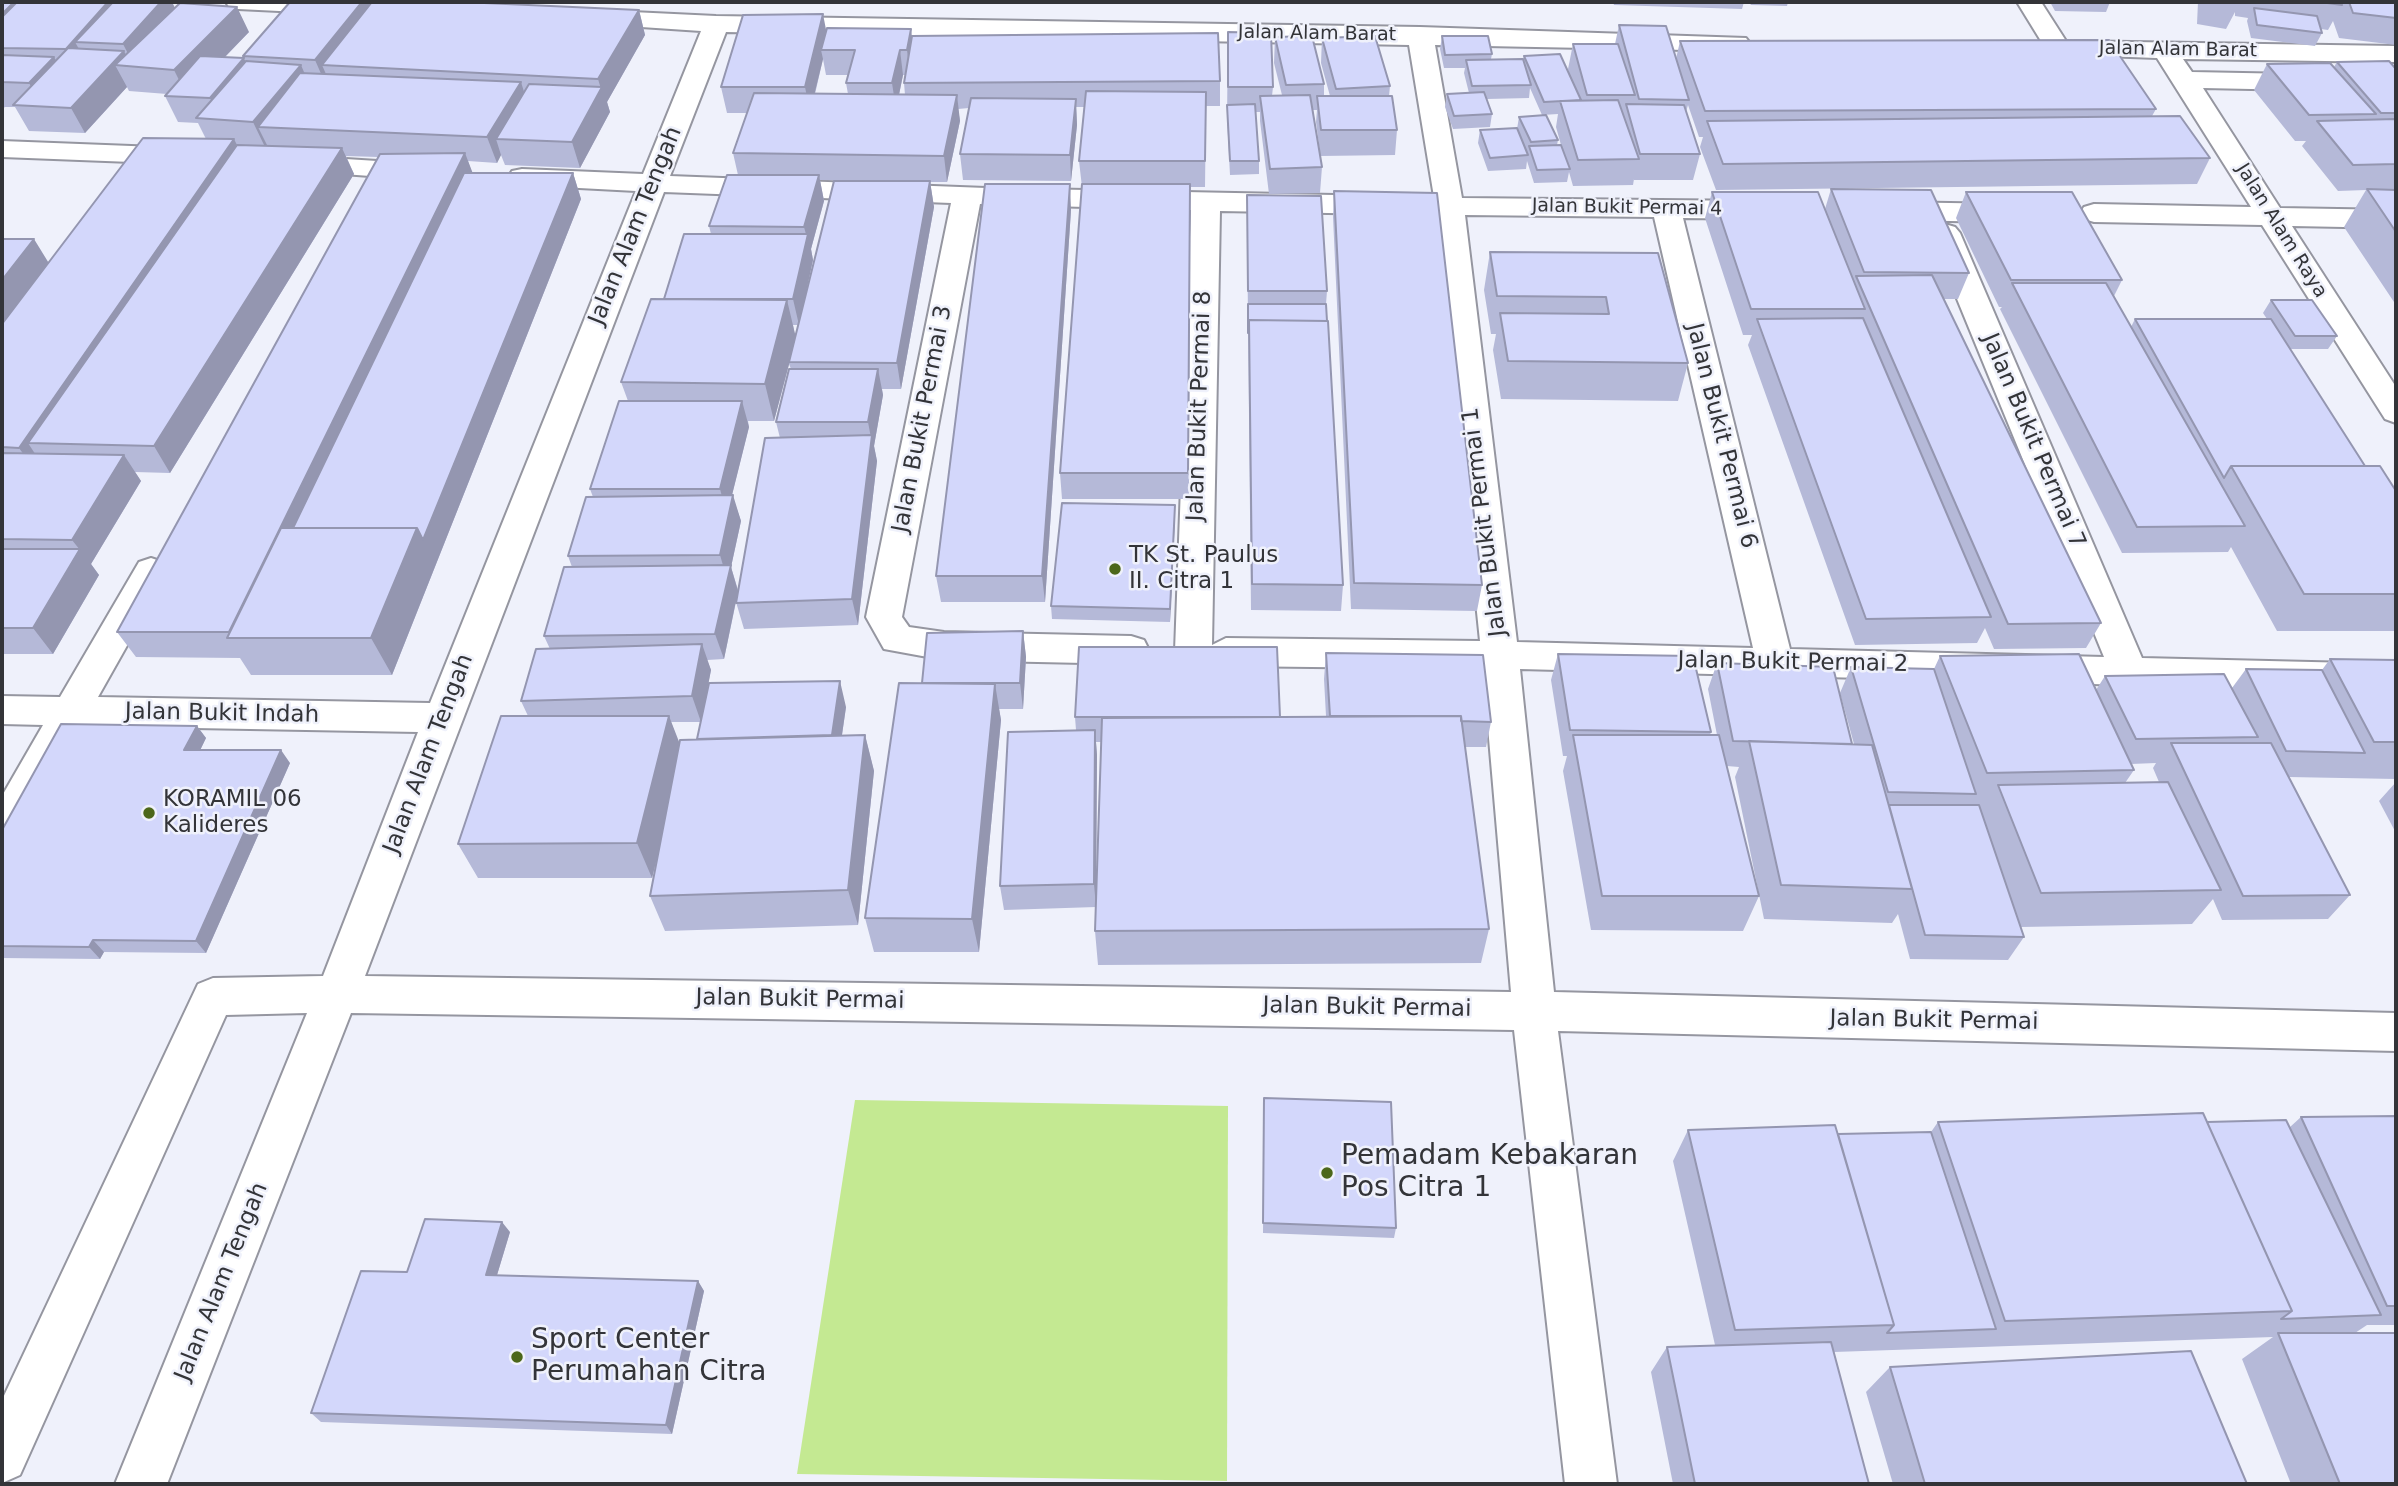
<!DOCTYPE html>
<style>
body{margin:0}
#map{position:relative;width:2398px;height:1486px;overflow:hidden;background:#eff1fb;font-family:"DejaVu Sans",sans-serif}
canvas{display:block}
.frame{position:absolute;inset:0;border:4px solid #333438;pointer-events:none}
</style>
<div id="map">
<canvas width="2398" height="1486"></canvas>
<div class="frame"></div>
</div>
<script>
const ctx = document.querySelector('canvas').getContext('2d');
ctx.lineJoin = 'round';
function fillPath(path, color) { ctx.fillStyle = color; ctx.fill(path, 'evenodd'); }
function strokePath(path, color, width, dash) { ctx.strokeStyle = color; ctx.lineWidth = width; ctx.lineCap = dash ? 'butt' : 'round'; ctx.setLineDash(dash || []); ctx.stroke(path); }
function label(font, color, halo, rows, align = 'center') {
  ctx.font = font + ' "DejaVu Sans",sans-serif'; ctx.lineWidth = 5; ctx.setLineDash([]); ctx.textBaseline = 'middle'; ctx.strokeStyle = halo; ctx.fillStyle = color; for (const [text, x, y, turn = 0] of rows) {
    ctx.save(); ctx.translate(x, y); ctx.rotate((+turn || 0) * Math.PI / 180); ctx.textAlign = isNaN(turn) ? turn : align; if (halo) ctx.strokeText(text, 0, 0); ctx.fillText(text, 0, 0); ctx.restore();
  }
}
fillPath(new Path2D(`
 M855,1100L1228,1106L1227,1481L797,1474Z`), '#c4e992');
const minor = new Path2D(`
 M226,2H350L353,7L350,12L341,14L238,9L229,7Z
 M2017,2H2041L2066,41L2396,46V62L2183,59L2192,72L2396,76V92L2203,88L2280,208L2396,210V228L2292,226L2396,387V423L2385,419L2262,225L2094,222L2084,219L2080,213L2084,207L2094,204L2251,207L2157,58L2049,54Z
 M590,10L716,16L1420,27L1746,38L1750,43L1746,48L1737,51L1435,45L1462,198L1760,201L1770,204L1774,210L1770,216L1760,219L1683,218L1790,649L2104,657L1930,233L1935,227L1945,224L1955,227L1960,233L2142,658L2396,664V692L1520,669L1554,992L2396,1013V1051L1558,1031L1617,1484H1565L1514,1030L351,1013L167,1484H115L307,1013L226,1015L20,1475L2,1483V1400L198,984L213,978L323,976L418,732L82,726L16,842L2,847V796L43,725L2,724V696L60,697L139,562L151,558L163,562L169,571L98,697L430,703L636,191L522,185L512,183L508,177L512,171L522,169L643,174L701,31L581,23L577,18L581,13ZM726,32L1409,45L1434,197L986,188L670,176ZM664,192L951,203L866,617L884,649L944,660L1131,664L1144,660L1149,650L1144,640L1131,636L944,632L909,627L902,617L980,204L1191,210L1175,651L1180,661L1193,665L1206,661L1209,655L1213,662L1226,666L1483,669L1511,992L365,976ZM1220,211L1436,215L1480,641L1226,638L1212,645ZM1465,215L1654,217L1753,648L1517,642Z
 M2,141L183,148L193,150L197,156L193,162L183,164L2,157Z
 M299,156L424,164L434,166L438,172L434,178L424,180L289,170L285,164L289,158Z
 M1890,202L2009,204L2019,207L2023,213L2019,219L2009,222L1890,220L1880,217L1876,211L1880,205Z`);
strokePath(minor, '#9596a0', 4);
fillPath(minor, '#fff');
fillPath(new Path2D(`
 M2,2H172L175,8L249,32L225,57L246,62L243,56L370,5L639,10L645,35L607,102L610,112L580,168L505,165L501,155L497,163L468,161L472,173H573L581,199L392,675H251L240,658L136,657L117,632L378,157L346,156L354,174L170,473L135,472L141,481L91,564L99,575L53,654H2V239L48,263L206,139L198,123L178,122L165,96L167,94L129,91L127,87L85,133L29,131L15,107H5L2,109Z
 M1613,2H1744L1742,9L1614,5Z
 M1749,2H1788L1787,6L1751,5Z
 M2050,2H2110L2106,12L2055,11Z
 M2198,2H2396V45L2339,38L2333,21L2328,30L2321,29L2322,33L2315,46L2251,38L2247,21L2248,18L2235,16V12L2226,29L2197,24Z
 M1619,25L1676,59L1680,41L2156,109L2152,116L2210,158L2197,184L1716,190L1700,147L1703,137H1699L1688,105L1686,112L1700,154L1693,180H1634V179L1633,185L1573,186L1569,172L1567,182L1534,183L1527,161L1526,169L1488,171L1478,143L1480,130L1517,129L1519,117L1558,140L1557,145H1561L1556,127L1558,114L1542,115L1530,88L1529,98L1487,99L1492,114L1490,127L1453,129L1445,107L1447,94L1469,93L1464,73L1465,68H1444L1440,49L1442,36L1492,54L1491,59L1523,60L1524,56L1569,75L1568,69L1573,44H1615Z
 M827,31L912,36L1220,81V106H1206L1205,187H1190L1189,499H1062L1060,473L1082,187L1079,161L1084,107H1076L1077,125L1071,181L963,180L960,154L969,108L958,109L960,121L947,182H930L934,207L901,389H882L883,395L874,446L877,461L858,625L744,629L736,602L724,659L707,660L711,670L702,715L846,707L842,735H865L874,771L858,925L665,931L650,896L658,856L652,878H478L458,844L528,716L521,701L550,649L544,636L572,567L568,556L593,497L590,489L628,401L621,382L664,299L711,234L709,226L738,175L733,153L747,113H727L721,87ZM823,59L826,75H848L846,83L848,94H815ZM903,75H905L904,83L905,95H899ZM820,180L889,181L803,305L813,260L811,249L824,201ZM793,325H798L795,336ZM789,364L791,369L776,422L780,438L738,590L731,567L741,521L732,495L749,427L748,421H774ZM671,722H701L697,739L679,744Z
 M1228,32L1273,87L1272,96L1282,95L1274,63L1275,37L1324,84V96H1330L1321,63L1322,38L1390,86L1389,96L1397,130L1395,155L1320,156L1322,167L1320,193L1269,194L1260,121V112H1255L1259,161V174L1230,175L1227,118ZM1313,110H1317L1316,122L1320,153Z
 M2337,62L2394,66L2396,63V189L2378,190H2396V305L2344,227L2366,190L2338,191L2302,146L2306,141H2295L2254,90L2267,64L2334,67Z
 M1831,189L1969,273L1958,299H1944L2101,623L2086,648L1994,649L1985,628L1977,643L1855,645L1748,345L1752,335H1743L1705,218L1712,192L1825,209Z
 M1334,191L1482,585L1477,611L1351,609L1333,217Z
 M1966,192L2122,280L2114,296L2131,327L2135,319H2267L2263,313L2271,300L2337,336L2328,349H2290L2365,466L2396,491V631H2277L2231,547L2228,552L2122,553L2000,309L2002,307H1999L1956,218Z
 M1247,195L1327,291L1326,304L1343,585L1341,611L1251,610L1247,221Z
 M1071,210L1045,602H941L936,576Z
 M1490,252L1658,253L1688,363L1678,401L1501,399L1493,350L1496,334H1491L1484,290Z
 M1175,505L1170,622L1052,619L1051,606Z
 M1023,631L1026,657L1023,709H999L1001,720L979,952H874L865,918L922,683Z
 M1326,653L1491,722L1486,747H1465L1489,929L1481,963L1098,965L1095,931L1096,907L1004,910L1000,886L1076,730L1075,717L1326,716L1324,679ZM1096,742H1101L1096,901L1097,755Z
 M1558,654L1711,732L1710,735H1717L1708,689L1717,663L1852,744H1854L1840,693L1851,667L1934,669L1940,656L2096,690L2105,676L2232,688L2246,669L2322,670L2330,659L2396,660V779L2289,777L2350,895L2328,919L2222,920L2213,899L2192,924L2021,927L2024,937L2008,960L1910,959L1898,914L1892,923L1764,919L1735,777L1739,767L1727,766L1759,896L1743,931L1591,930L1563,771L1567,756H1563L1551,680ZM2156,763L2153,768L2159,782L2125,783L2134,770L2131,764Z
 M197,726L206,738L200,750L290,763L206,953L104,952L100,959L2,958V830Z
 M2396,782V833L2379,801Z
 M1264,1098L1396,1228L1394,1238L1263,1233Z
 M2396,1116V1325H2367L2355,1333L2396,1332V1484H2291L2242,1359L2273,1337L1834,1352L1869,1484H1673L1651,1372L1667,1347L1715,1345L1673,1161L1688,1130L1838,1134L1931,1132L1938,1122H2207L2290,1127L2301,1117Z
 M510,1232L497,1275L698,1281L704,1291L672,1434L321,1422L311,1413L407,1272Z
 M1890,1367L2247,1484H1893L1866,1392Z`), '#b5b9d8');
fillPath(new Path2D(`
 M14,2H52L2,48V14Z
 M108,2H119L75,42L88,65L80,74L66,49Z
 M161,2H172L180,19L135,67L123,44Z
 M362,2H369L377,21L322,65L329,81L326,85L315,60Z
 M237,7L249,32L187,96L174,70Z
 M639,10L645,35L607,102L610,112L580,168L572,142L601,89L598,79Z
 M823,14L828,40L821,50L823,59L810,112L805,87Z
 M911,29L914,54L910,75L907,50Z
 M900,50L903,75L896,109L892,83Z
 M124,51L132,67L115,65L127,87L85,133L71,108Z
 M54,57L68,83L42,106L29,83Z
 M244,58L256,84L221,120L210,98Z
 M301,65L312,91L258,127L267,145L265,147L253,122Z
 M521,82L529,108L496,139L501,155L497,163L487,137Z
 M957,95L960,121L947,182L944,156Z
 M1076,99L1077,125L1071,181L1070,155Z
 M234,139L247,165L28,443L43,466L38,474L19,448Z
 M342,148L354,174L170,473L154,446Z
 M465,153L475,179L287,540L229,632Z
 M573,173L581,199L392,675L371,638L417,528Z
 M819,175L824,201L811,249L813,260L799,325L793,299L807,238L804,227Z
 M930,181L934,207L901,389L897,363Z
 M1070,184L1071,210L1045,602L1042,576Z
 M34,239L50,265L2,329V280Z
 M787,300L796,338L774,421L765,384Z
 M878,369L883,395L874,446L877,461L858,625L852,599L871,438L868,422Z
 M742,401L749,427L727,515L720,489Z
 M124,455L141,481L91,564L99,575L53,654L33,628L80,550L72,540Z
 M733,495L741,521L731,567L738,591L724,659L715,634L727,579L720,555Z
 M1175,505V518L1170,622V609Z
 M1023,631L1026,657L1023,709L1020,683Z
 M702,644L711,670L701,722L692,696Z
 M840,681L846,707L838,762L832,737Z
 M995,684L1001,720L979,952L972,919Z
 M669,716L683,752L652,878L637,843Z
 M197,726L206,738L194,763L184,750Z
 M1095,730L1097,755L1096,907L1094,884Z
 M865,735L874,771L858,925L848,890Z
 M281,750L290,763L206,953L196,941Z
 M93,940L104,952L100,959L89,947Z
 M502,1222L510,1232L494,1285L486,1275Z
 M698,1281L704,1291L672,1434L666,1425Z`), '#9496b0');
const building = new Path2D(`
 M2,2H14L2,14Z
 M17,2H108L66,49L2,48V17Z
 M113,2H161L123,44L75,42Z
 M290,2H362L315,60L243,56Z
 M372,2H462L639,10L598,79L322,65Z
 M2320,2H2341L2342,5Z
 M2349,2H2396V18L2353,13Z
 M180,3L237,7L174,70L115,65Z
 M2254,8L2317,16L2322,33L2257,25Z
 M823,14L805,87H721L743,15Z
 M1619,25L1666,26L1689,100L1639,99Z
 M827,28L911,29L907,50H900L892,83H846L855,50H821Z
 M1228,32L1271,33L1273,87H1228Z
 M1218,33L1220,81L904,83L912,36Z
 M1312,36L1324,84L1286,85L1275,37Z
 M1375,36L1390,86L1336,89L1322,38Z
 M1442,36H1488L1492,54L1445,55Z
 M2109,40L2156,109L1705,111L1680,41Z
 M1573,44H1618L1635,95H1587Z
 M68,48L124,51L71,108L13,105Z
 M1560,54L1581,100L1544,102L1524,56Z
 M2,55L54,57L29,83L2,82Z
 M200,56L244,58L210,98L165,96Z
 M1523,59L1531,85L1472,86L1466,60Z
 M246,61L301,65L253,122L196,118Z
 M2389,61L2396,69V113H2381L2337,62Z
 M2330,63L2376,114L2309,115L2267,64Z
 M300,73L521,82L487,137L258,127Z
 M529,84L602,87L572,142L496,139Z
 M1086,91L1206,92L1205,161H1079Z
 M1484,92L1492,114L1454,116L1447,94Z
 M754,93L957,95L944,156L733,153Z
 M1310,95L1322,167L1270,169L1260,96Z
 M1317,96H1392L1397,130H1321Z
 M971,98L1076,99L1070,155L960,154Z
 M1618,100L1639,159L1578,160L1560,101Z
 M1255,104L1259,161H1230L1227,105Z
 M1626,104L1684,105L1700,154H1640Z
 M1546,115L1558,140L1531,142L1519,117Z
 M2180,116L2210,158L1723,164L1707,121Z
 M2396,119V164L2353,165L2317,121Z
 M1517,128L1528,155L1490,158L1480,130Z
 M143,138L234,139L19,448L2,447V324Z
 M237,145L342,148L154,446L28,443Z
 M1561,145L1570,169L1537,170L1529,146Z
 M465,153L229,632H117L380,154Z
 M464,173H573L423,540L417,528H293Z
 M727,175H819L804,227L709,226Z
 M834,181H930L897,363L789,362Z
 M985,184H1070L1042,576H936Z
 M1082,184H1190L1188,473H1060Z
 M1831,189L1931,190L1969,273L1864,272Z
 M2367,189L2396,190V232Z
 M1334,191L1437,193L1482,585L1354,583Z
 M1712,192H1818L1865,309H1751Z
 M1966,192H2072L2122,280H2011Z
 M1247,195L1321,196L1327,291H1248Z
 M684,234H808L793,299H664Z
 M2,239H34L2,280Z
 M1490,252L1658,253L1688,363L1508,361L1500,313L1609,314L1606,297L1497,296Z
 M1932,275L2101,623L2008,624L1856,276Z
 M2012,283H2106L2245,526L2137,527Z
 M651,299L787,300L765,384L621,382Z
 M2271,300H2312L2337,336H2295Z
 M1248,304H1326L1327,321L1249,320L1248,333Z
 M1863,318L1991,617L1866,619L1757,319Z
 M2135,319H2271L2365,466H2231L2224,478Z
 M1249,320L1328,321L1343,585L1252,584Z
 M789,369H878L868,422H776Z
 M619,401H742L720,489H590Z
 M872,435L852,599L736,603L765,438Z
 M2,453L124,455L72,540L2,539Z
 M2231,466H2380L2396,491V594H2304Z
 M733,495L720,555L568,556L586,497Z
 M1062,503L1175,505L1170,609L1051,606Z
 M281,528H417L371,638H227Z
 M2,549H80L33,628H2Z
 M731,565L715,634L544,636L564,567Z
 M1023,631L1020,683H922L927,633Z
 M702,644L692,696L521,701L536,649Z
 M1079,647H1277L1280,717H1075Z
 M1326,653L1483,655L1491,722L1461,721V716H1330Z
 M1558,654L1693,656L1711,732L1570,730Z
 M2079,654L2134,770L1987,773L1940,656Z
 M2330,659L2396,660V742H2374Z
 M1717,663L1833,667L1852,744L1733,741Z
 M1851,667L1934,669L1976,794L1888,792Z
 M2246,669L2322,670L2365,753L2286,751Z
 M2224,674L2258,737L2136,739L2105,676Z
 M840,681L832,735L697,739L709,683Z
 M899,683L995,684L972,919L865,918Z
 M501,716H669L637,843L458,844Z
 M1461,716L1489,929L1095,931L1102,718Z
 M61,724L197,726L184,750H281L196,941L93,940L89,947L2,946V830Z
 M1095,730L1094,884L1000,886L1008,732Z
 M865,735L848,890L650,896L680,740Z
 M1573,735H1719L1759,896H1602Z
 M1749,741L1872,745L1912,889L1781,885Z
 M2171,743H2271L2350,895L2243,896Z
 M2168,782L2221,890L2041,893L1998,785Z
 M1889,805H1979L2024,937L1925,935Z
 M1264,1098L1391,1102L1396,1228L1263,1223Z
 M2203,1113L2292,1311L2005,1321L1938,1122Z
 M2396,1116V1306H2387L2301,1117Z
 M2286,1120L2381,1315L2281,1319L2292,1311L2207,1122Z
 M1835,1125L1894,1325L1735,1330L1688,1130Z
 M1931,1132L1996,1329L1887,1333L1894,1325L1838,1134Z
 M425,1219L502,1222L486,1275L698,1281L666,1425L311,1413L361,1271L407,1272Z
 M2278,1333H2396V1484H2340Z
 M1831,1342L1869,1484H1695L1667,1347Z
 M2191,1351L2247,1484H1925L1890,1367Z`);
fillPath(building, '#d3d7fb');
strokePath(building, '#9496b0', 2);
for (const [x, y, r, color] of [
 [1115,569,7,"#4c671a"],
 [149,813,7,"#4c671a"],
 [1327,1173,7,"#4c671a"],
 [517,1357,7,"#4c671a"]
]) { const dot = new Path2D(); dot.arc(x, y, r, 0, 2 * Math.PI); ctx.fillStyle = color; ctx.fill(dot); strokePath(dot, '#eff1fb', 2.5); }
label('19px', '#333438', '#eff1fb', [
 ["Jalan Alam Barat",1317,34,1],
 ["Jalan Alam Barat",2178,50,1],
 ["Jalan Bukit Permai 4",1627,208,1],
 ["Jalan Alam Raya",2281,231,58]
]);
label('23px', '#333438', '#eff1fb', [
 ["Jalan Alam Tengah",636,226,-68],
 ["Jalan Bukit Permai 8",1200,406,-88],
 ["Jalan Bukit Permai 3",923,419,-79],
 ["Jalan Bukit Permai 6",1721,436,76],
 ["Jalan Bukit Permai 7",2033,441,67],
 ["Jalan Bukit Permai 1",1485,522,-97],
 ["Jalan Bukit Permai 2",1793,663,1],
 ["Jalan Bukit Indah",222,714,1],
 ["Jalan Alam Tengah",429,754,-69],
 ["Jalan Bukit Permai",800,1000,1],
 ["Jalan Bukit Permai",1367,1008,1],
 ["Jalan Bukit Permai",1934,1021,1],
 ["Jalan Alam Tengah",222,1282,-68]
]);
label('23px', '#333438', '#eff1fb', [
 ["TK St. Paulus",1129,556],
 ["II. Citra 1",1129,582],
 ["KORAMIL 06",163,800],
 ["Kalideres",163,826]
], 'left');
label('28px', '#333438', '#eff1fb', [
 ["Pemadam Kebakaran",1341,1157],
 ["Pos Citra 1",1341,1189],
 ["Sport Center",531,1341],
 ["Perumahan Citra",531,1373]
], 'left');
</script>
